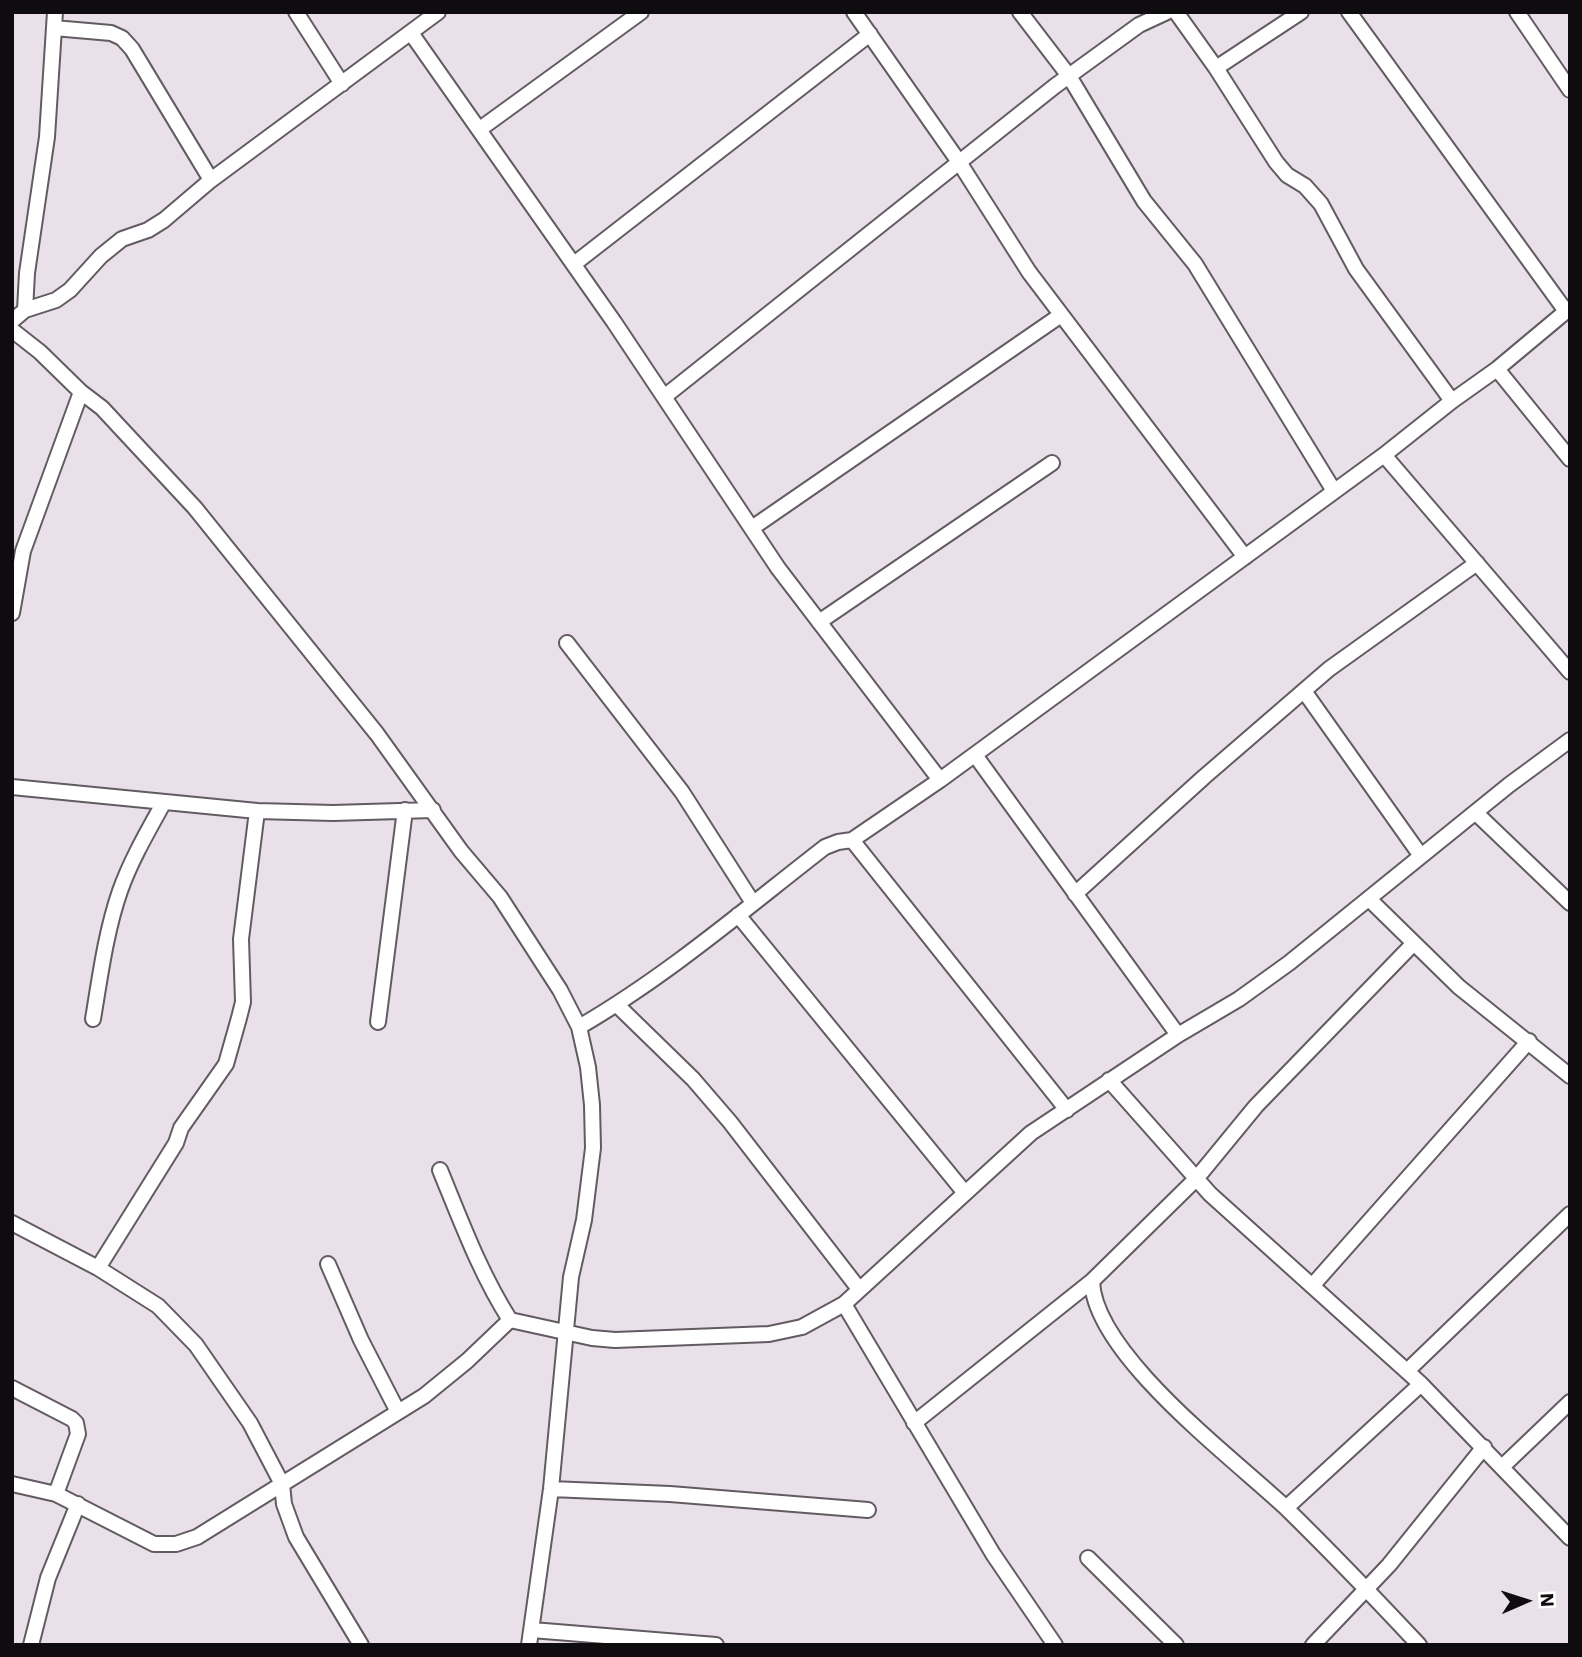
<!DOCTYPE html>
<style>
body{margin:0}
#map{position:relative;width:1582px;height:1657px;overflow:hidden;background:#e9e0e9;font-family:"Work Sans",sans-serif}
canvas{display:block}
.frame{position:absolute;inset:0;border:14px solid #0f0c0f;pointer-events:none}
.north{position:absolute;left:1491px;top:1566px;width:70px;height:70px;-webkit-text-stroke:5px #fff;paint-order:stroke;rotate:87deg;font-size:19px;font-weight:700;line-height:28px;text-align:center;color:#0f0c0f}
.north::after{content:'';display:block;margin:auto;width:24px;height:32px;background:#0f0c0f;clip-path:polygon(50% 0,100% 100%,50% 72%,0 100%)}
</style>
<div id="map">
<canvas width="1582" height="1657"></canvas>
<div class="frame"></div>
<div class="north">N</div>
</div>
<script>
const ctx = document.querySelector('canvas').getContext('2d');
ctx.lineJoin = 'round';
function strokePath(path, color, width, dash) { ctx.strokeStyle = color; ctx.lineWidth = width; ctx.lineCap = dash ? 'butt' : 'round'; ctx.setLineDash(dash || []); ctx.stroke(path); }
const street = new Path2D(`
 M296,12L342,84
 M854,12L959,162L1029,272L1245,557
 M1020,12L1069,76L1144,201L1195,264L1334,491
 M1176,12L1216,68L1276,162L1287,175L1305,186L1321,204L1356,269L1452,401
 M1349,12L1565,310
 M1517,12L1570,90
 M54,28L111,33L122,38L132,49L211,180
 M411,33L614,322L778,568L940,780
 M1216,68L1301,12
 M480,129L641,12
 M574,264L870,34
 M25,310L56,300L70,290L101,256L122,239L148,230L164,220L211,180L438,12
 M12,321L25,310L27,273L47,137L55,12
 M12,330L40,352L81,392L102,408L195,508L377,734L461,851L500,897L560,990L579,1027L588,1067L592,1105L593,1148L584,1220L571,1277L551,1489L529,1645
 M1497,369L1570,459
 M664,397L1055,86L1139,25L1167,12
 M1384,455L1570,672
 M752,528L1061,315
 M12,613L23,551L81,392
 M819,622L1052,463
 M567,643L682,792L753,903
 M1304,691L1421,856
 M975,755L1178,1035
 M12,787L257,811L333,813L433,810
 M1476,813L1570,903
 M852,840L1067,1110
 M1075,894L1204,777L1329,669L1477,563
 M1369,899L1459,987L1570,1076
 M738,915L965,1193
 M617,1005L693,1079L730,1122L859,1289
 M93,1019C100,977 106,931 120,891C131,860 148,831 164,802
 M378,1022L405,810
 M579,1027C667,976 745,909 825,847L838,842L852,840L940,780L1384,455L1452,401L1497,369L1570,308
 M1109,1080L1210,1194L1421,1384L1570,1538
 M440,1170C461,1221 480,1273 510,1320
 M12,1223L98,1268L158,1306L196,1345L250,1423L282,1484L284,1504L296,1537L361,1645
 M328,1264L361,1340L398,1412
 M98,1268L176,1143L181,1128L226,1064L239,1018L243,1002L241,939L257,811
 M1092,1281C1094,1354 1233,1458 1285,1507C1331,1552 1375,1598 1419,1645
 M1312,1286L1529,1041
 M844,1304L993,1554L1055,1645
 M1407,1371L1570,1214
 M12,1388L72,1419L76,1423L78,1434L56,1494
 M914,1423L1092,1281L1196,1179L1256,1106L1414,943
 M1502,1467L1570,1402
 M12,1484L56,1494L154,1544H176L197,1537L424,1396L467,1361L510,1320L592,1338L615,1340L769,1334L802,1327L844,1304L1031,1133L1178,1035L1239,999L1289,963L1509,785L1570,740
 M551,1489L670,1494L868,1510
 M1286,1508L1421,1384
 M1088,1558L1176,1645
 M532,1630L716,1645
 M31,1645L48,1578L78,1504
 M1313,1645L1389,1565L1484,1447`);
strokePath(street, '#625b62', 18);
strokePath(street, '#fff', 14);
</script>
